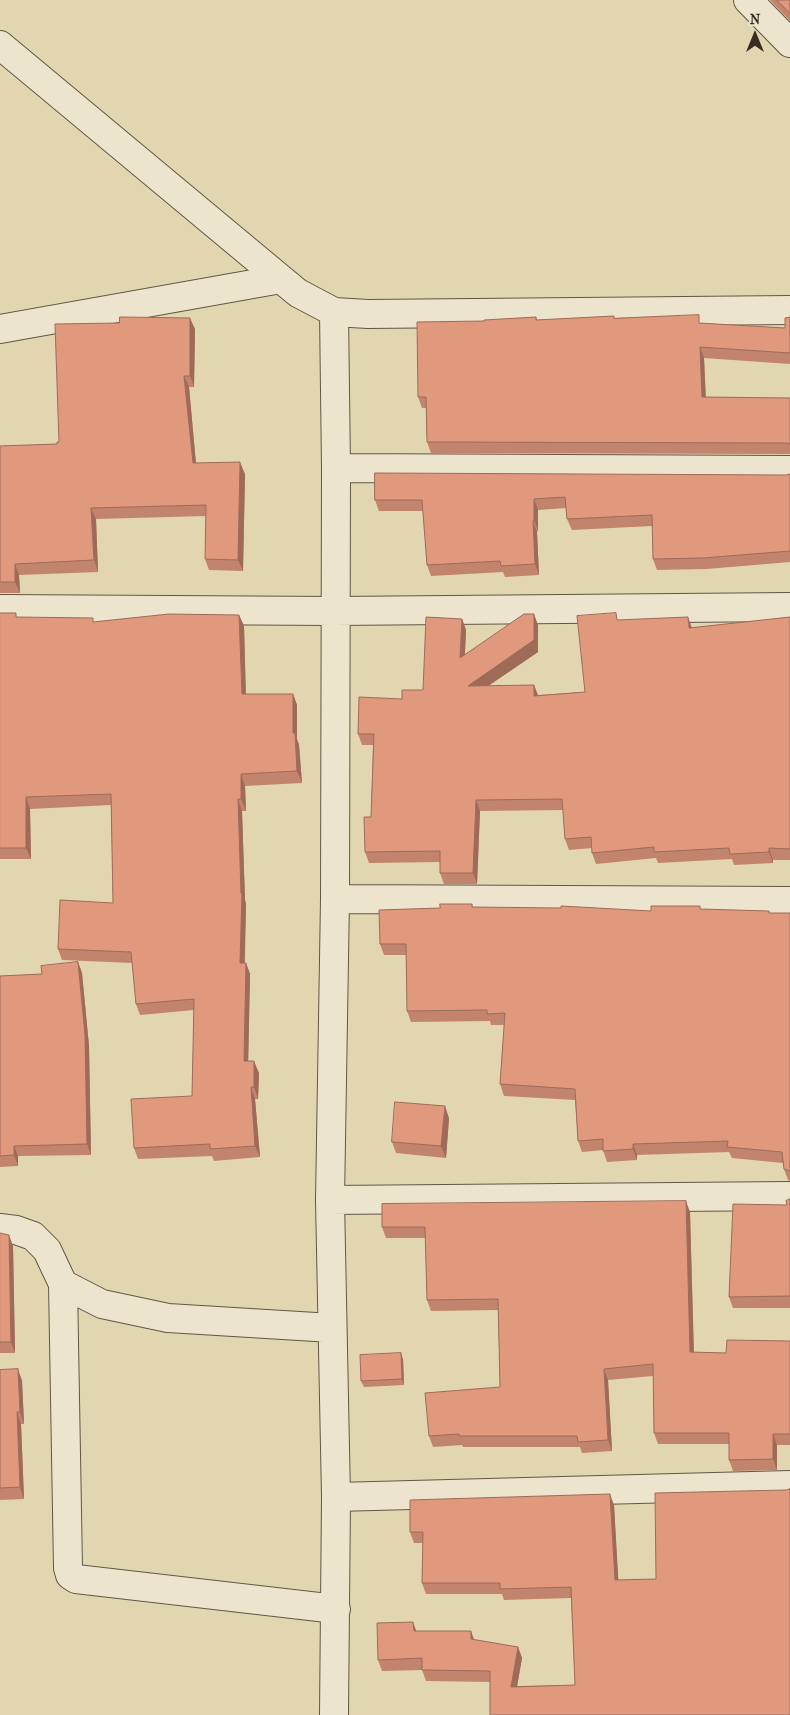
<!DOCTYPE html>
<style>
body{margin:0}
#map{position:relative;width:790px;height:1715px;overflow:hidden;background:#e2d6b0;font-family:"IM FELL French Canon",serif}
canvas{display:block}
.north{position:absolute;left:730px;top:10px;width:50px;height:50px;-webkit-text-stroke:4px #ece4cc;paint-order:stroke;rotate:0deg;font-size:14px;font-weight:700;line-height:20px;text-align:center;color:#382d24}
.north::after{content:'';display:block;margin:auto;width:18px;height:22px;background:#382d24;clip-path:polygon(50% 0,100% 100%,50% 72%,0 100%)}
</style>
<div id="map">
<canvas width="790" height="1715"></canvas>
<div class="north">N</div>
</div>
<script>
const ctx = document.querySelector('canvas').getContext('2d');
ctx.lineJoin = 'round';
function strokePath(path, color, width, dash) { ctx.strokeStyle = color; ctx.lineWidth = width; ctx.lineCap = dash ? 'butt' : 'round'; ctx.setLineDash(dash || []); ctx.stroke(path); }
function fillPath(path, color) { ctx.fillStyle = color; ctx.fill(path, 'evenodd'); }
const street = new Path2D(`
 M748,0L790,43
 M0,45L281,279L298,293L334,312L368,314L790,310
 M334,312L336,468L335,899L330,1200L336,1497L334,1715
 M0,329L281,279
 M336,468L790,470
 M0,609L335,611L790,607
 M335,899L790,901
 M330,1200L790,1196
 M0,1228L16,1230L33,1236L47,1250L63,1284L102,1304L168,1318L332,1328
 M63,1284L68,1568L70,1575L76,1579L336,1609
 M336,1497L790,1485`);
strokePath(street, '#625747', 30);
strokePath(street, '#ece4cc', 28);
fillPath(new Path2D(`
 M770,0H790V21Z
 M536,317L537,320L615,318L785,328L790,317V364L704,358L706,397L790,398V454L431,453L427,442L426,408H422L418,397L484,321Z
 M195,329L194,387H189L196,463L245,474L243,571L209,570L205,559L206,516L96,519L98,572L19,575L20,593H0V446L57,444Z
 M790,474V562L707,569L657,570L653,559L652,526L572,530L567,519L566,508L538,510V531L537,532L539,575L505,577L503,572L431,576L427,565L423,511H379L375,500L786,475Z
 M0,613L17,617L95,622L239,615L244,626L246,694H293L297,705V739L299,745L302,783L245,786L246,811H242L245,900L246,904L245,963H246L250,974L248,1061L259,1073L258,1099H255L260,1157L214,1161L212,1156L138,1159L134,1148L192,1096L194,1010L140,1015L136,1004L132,963L62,960L58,949L113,903L111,805L30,809L31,859H0Z
 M790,617V860H773V863L734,865L732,859L658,863L656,858L596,864L592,853V848L569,850L565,839L563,810L480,811L477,884H444L440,873V862L369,863L365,852L371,817L373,745H362L358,734L402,699L423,690L462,619L466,630L465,655L538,625V652L488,686L534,685L538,695L585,692L619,620L692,628Z
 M472,904L473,907L651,911L700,906V909L770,913H790V1181L788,1180L784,1169L783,1163L732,1158L729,1152L637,1155V1160L607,1162L603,1150L582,1152L578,1141L575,1100L504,1096L500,1084L504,1025H491L490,1021L411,1022L407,1011L406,955H384L380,944L440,908Z
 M78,962L82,973L89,1046L91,1155L18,1156V1166L0,1167V976L42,974Z
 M449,1118L446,1158L396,1153L392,1142Z
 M790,1199V1308H733L729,1297Z
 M690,1212L694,1352L726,1353L790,1341V1445H777V1470L733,1471L729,1460V1444H658L654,1433L653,1376L608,1380L612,1451L582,1453L580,1447H463L462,1445L433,1447L429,1436L500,1387L498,1310L431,1311L427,1300L426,1238H386L382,1227Z
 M0,1233L13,1246L15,1353H0Z
 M403,1359L404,1385L364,1387L361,1381Z
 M18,1369L22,1381L24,1424H21L24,1499L0,1500V1370Z
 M786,1490L790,1715H490V1682L426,1681L422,1670L382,1671L378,1660L417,1631L518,1647L522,1658L517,1686L575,1685L571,1598L504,1600L502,1594H426L422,1583L423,1543H414L410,1532L614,1505L618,1580L656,1579Z`), '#c2846c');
fillPath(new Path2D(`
 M190,318L195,329L194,387L190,376Z
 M700,347L704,358L706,408L702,397Z
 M184,376L189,387L197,475L193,463Z
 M240,462L245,474L243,571L238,560Z
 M534,499L538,510V531L534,520Z
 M91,508L96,519L98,572L94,560Z
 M533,521L537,532L539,575L535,564Z
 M15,564L19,575L20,593L15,582Z
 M534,614L538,625V652L472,697L468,686Z
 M239,615L244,626L246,705L242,694Z
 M688,617L692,628H689Z
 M462,619L466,630L464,669L460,658Z
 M534,685L538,696H534Z
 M293,694L297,705V739L299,745L302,783L297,771L293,733Z
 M241,774L245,786L246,811L241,799Z
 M26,797L30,809L31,859L26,848Z
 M238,799L242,811L245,900L246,904L244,974L240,963L241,893Z
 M476,800L480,811L477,884L473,873Z
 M769,848L773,860V863L769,852Z
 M78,962L82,973L89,1046L91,1155L87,1144Z
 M246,963L250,974L248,1073L244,1061Z
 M254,1061L259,1073L258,1099L254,1087Z
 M251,1087L255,1099L260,1157L255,1146Z
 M445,1106L449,1118L446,1158L441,1146Z
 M633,1144L637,1155V1160L633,1149Z
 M14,1146L18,1156V1166L14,1155Z
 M686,1201L690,1212L694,1363L690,1352Z
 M9,1235L13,1246L15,1353L11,1342Z
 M401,1353L403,1359L404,1385L402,1379Z
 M18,1369L22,1381L24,1424L20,1412Z
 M604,1369L608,1380L612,1451L608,1440Z
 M17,1412L21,1424L24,1499L20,1487Z
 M773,1434L777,1445V1470L773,1459Z
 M610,1494L614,1505L619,1591L615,1580Z
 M413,1622L417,1633L414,1631Z
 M471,1631L475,1642L471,1639Z
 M518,1647L522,1658L515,1698L511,1687Z`), '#9e6b58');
const building = new Path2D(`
 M777,0H790V13Z
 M699,315V323L785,328V318L790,317V353L700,347L702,397L790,398V444L786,443L427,442L426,397H418L417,322L484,321V320L536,317V320L614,316V318Z
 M120,317L190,318V376H184L193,463L240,462L238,560L205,559L206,505L91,508L94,560L15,564V582H0V446L57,444V442H59L55,324L119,323Z
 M375,473L786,475L790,474V551L703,558L653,559L652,515L567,519L565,497L534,499V520L533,521L535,564L501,566L500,561L427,565L422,500H375Z
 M0,613H16V617L93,618V622L169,614L239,615L242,694H293V733H295L297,771L241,774V799H238L241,893H242L240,963H246L244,1061H254V1087H251L255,1146L210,1149V1144L134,1148L131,1099L192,1096L194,999L136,1004L131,952L58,949L60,900L113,903L111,794L26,797V848H0Z
 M616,613L617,620L688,617L689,628L790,617V849L769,848V852L730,854L729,848L654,852V847L592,853L591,837L565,839L562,799L476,800L473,873H440V851L365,852L364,817H371L374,734H358L359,697L402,699V690H423L426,617L462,619L460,658L524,614H534V640L468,686L534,685V696L585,692L577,616Z
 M440,904H472V907L561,908V906L651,911V906H700V909L769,911V913H790V1171L784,1169L782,1152L727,1147L728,1141L633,1144V1149L603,1151V1139L578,1141L575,1089L500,1084L505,1013L487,1014V1010L407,1011L406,944H380L379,910L440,908Z
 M78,962L85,1035L87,1144L14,1146V1155L0,1156V976L42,974L41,966Z
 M395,1102L445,1106L441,1146L392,1142Z
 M790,1199V1296L729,1297L733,1204L787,1205L786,1201Z
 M686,1201L690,1352L726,1353L727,1340L790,1341V1434H773V1459L729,1460V1433H654L653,1364L604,1369L608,1440L578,1442L577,1436H459V1434L429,1436L425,1393L500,1387L498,1299L427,1300L425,1227H382V1204Z
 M0,1233L9,1235L11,1342H0Z
 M401,1353L402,1379L361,1381L360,1355Z
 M18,1369L20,1412H17L20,1487L0,1488V1370Z
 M790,1489V1715H490V1671L422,1670V1658L378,1660L377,1623L413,1622L414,1631H471V1639L518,1647L511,1687L575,1685L571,1587L500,1589V1583H422L423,1532H410V1500L610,1494L615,1580L656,1579L655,1493L786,1490Z`);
fillPath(building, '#e1997d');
strokePath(building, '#9e6b58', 1);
</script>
